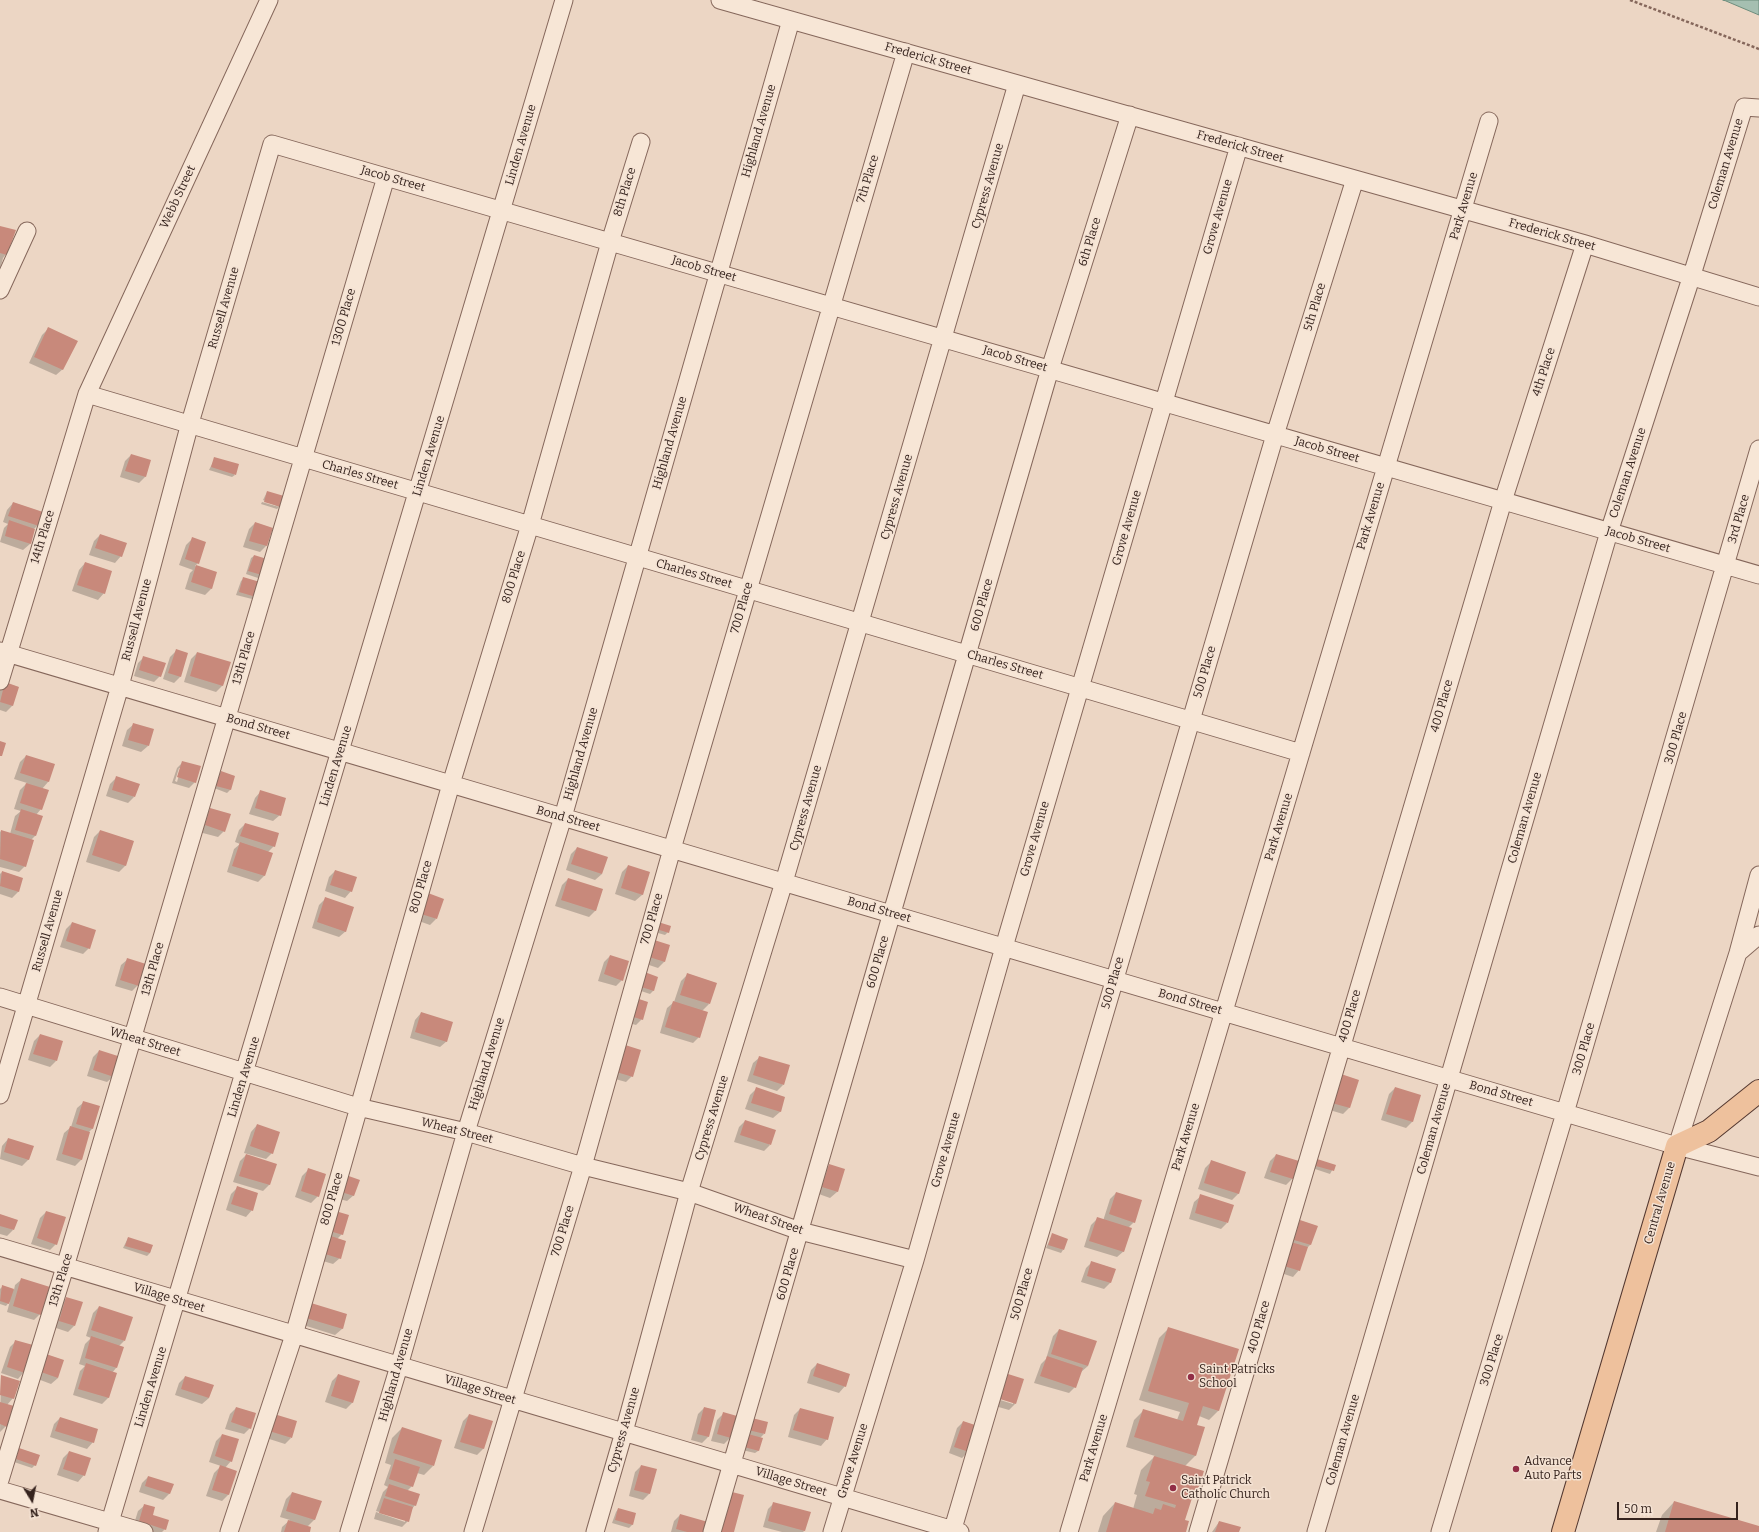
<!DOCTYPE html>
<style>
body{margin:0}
#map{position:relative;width:1759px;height:1532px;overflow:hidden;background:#ecd6c4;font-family:Bitter,serif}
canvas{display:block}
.north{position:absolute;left:12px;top:1480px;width:40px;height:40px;-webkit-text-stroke:3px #f4e2d3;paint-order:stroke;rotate:170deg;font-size:11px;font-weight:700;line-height:16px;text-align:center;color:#36241e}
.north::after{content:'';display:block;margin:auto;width:14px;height:18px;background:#36241e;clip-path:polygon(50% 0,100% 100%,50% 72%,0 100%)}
.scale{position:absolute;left:1617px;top:1502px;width:121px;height:18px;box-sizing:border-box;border:2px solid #36241e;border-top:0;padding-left:5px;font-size:12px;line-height:14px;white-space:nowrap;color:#36241e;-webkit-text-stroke:3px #f4e2d3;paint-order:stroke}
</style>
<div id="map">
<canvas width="1759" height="1532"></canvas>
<div class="north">N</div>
<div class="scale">50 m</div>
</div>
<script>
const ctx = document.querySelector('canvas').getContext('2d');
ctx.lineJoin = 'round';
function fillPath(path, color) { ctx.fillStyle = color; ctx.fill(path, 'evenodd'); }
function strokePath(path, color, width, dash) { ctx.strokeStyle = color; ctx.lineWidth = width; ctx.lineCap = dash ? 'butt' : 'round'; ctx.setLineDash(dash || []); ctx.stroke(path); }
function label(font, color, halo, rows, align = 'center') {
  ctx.font = font + ' Bitter,serif'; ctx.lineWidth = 3; ctx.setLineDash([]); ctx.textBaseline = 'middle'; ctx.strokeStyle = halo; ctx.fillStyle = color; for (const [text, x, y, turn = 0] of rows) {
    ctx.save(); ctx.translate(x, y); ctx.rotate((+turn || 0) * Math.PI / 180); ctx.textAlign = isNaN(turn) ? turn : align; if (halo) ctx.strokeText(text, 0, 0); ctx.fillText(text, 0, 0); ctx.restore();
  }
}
const water = new Path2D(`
 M1723,0H1759V15L1726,1Z`);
fillPath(water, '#a5bfb1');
strokePath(water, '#6d8d7d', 1);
fillPath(new Path2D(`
 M0,227L6,254L3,258L0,270Z
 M48,329L63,369L56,375L29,363L42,335Z
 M131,455L150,461L145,477L139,483L120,477L125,461Z
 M215,458L235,475L232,477L209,470Z
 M267,492L283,497L279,507L263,500Z
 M262,502L279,507L277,509L261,504Z
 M13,503L38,525L34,529L30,544L23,550L0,542L4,528L8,524L3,522L7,510Z
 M255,523L272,529L266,546L260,552L243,547L249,529Z
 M100,535L121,556L115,563L89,555L94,541Z
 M192,539L198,563L195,566L216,573L211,589L205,595L185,589L190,573L193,570L179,565L186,545Z
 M254,556L261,575L258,578L246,574L251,558Z
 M85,563L104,593L98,600L72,591L79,570Z
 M244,578L255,596L252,599L236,595L241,581Z
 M176,651L180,677L174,683L163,679L170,657Z
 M197,653L229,663L222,686L216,692L184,682L191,659Z
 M144,657L160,676L154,682L134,676L138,663Z
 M6,683L18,687L12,706L6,712L0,710V689Z
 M134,724L148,746L141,752L122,746L127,730Z
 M26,756L54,765L48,782L42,789L41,809L36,815L41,816L35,836L31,840L25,866L19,872L0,867V832L1,831L10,834L15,816L21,811L14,809L20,790L27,783L14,779L20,762Z
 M183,762L195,782L189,788L172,783L177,768ZM179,768H181L177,782L175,781Z
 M221,772L234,776L230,790L227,793L214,788L218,775Z
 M117,777L134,797L128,803L106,796L110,784Z
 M261,791L280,815L273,821L249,814L255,798Z
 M211,809L224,831L218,837L199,832L205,815Z
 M245,824L274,846L268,852L264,876L258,882L227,872L234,849L240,844L235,842L239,830Z
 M100,831L133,841L125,866L119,872L86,862L94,837Z
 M577,848L602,874L595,880L566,870L571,854Z
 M628,866L649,872L642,895L635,901L615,894L622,872Z
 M335,871L351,891L345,898L325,891L329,877Z
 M2,872L22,879L18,892L12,898L0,894V874Z
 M568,879L602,890L595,911L589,917L555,906L562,885Z
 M325,899L346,931L339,937L312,928L319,905Z
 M422,901L436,919L430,925L416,920Z
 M72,923L89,948L83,954L60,947L66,929Z
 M653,925L668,932L665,935L651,931Z
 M669,945L664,962L658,968L640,962Z
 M610,956L622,980L616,986L598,981L604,962Z
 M128,959L138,985L132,991L115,986L121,965Z
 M687,975L709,1004L702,1011L699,1037L693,1043L660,1033L667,1008L674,1002L681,981Z
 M657,977L653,991L650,994L635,989Z
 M627,1005L642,1019L636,1025L622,1021Z
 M421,1013L447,1041L440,1047L410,1038L415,1020Z
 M40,1035L56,1061L50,1067L28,1060L34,1041Z
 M99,1051L114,1076L107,1082L87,1076L93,1057Z
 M616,1052L632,1076L626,1082L608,1077Z
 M760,1057L783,1085L777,1091L747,1081L753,1063Z
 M1358,1081L1349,1108L1343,1114L1323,1108Z
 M1395,1088L1420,1096L1412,1122L1406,1128L1381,1120L1389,1094Z
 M756,1089L784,1097L780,1112L773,1118L745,1109L750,1095Z
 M84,1102L99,1107L92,1129L88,1133L81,1160L75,1166L56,1160L64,1133L71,1127L77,1108Z
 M745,1121L770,1145L764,1151L734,1142L739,1127Z
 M257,1125L272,1153L266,1159L244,1153L251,1132Z
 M8,1139L32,1147L28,1160L22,1166L0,1159L2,1146Z
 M246,1155L275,1165L269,1185L263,1191L233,1182L240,1161Z
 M1276,1155L1298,1162L1292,1179L1286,1185L1264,1178L1270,1161Z
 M1211,1162L1245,1172L1238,1194L1232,1200L1198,1189L1205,1168Z
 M1311,1162L1335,1165L1330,1174L1309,1167Z
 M829,1166L844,1170L837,1192L830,1198L816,1193L823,1172Z
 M309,1169L318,1196L311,1203L295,1197L302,1176Z
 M337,1182L354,1195L347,1201L332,1197Z
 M237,1188L252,1210L246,1217L226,1210L231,1194Z
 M1116,1193L1134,1222L1128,1228L1124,1251L1117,1257L1084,1247L1091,1225L1097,1219L1103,1221L1110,1199Z
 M1201,1196L1227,1223L1221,1229L1189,1219L1194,1202Z
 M46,1212L56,1244L50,1250L31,1244L40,1218Z
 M0,1215L13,1230L7,1236L0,1234Z
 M326,1217L342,1234L337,1239L340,1258L333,1264L316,1259Z
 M1300,1221L1316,1226L1310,1245L1305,1250L1299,1270L1293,1277L1278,1272L1294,1227Z
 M1052,1235L1063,1250L1061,1253L1046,1248Z
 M128,1238L152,1246L150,1253L147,1256L123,1248Z
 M1092,1262L1115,1269L1110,1283L1104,1289L1081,1282L1086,1268Z
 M22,1279L40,1314L34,1320L7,1312L10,1301L6,1306L0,1304V1289L2,1287L14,1290L15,1285Z
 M67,1298L74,1326L68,1332L53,1327L60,1304Z
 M311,1304L346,1315L342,1329L335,1335L300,1324Z
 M99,1307L124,1341L119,1346L116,1368L112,1373L116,1374L108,1398L102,1404L73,1395L80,1371L85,1366L79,1364L85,1344L91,1338L86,1336L93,1313Z
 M1168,1329L1219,1410L1209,1420L1199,1416L1196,1426L1195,1456L1185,1466L1195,1495L1190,1501L1184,1521L1185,1532H1098L1103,1516L1115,1503L1133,1509L1137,1495L1134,1494L1141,1470L1155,1456L1126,1447L1134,1420L1143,1411L1177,1420L1180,1412L1139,1400L1159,1338Z
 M1059,1330L1088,1366L1081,1372L1075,1387L1069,1393L1034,1383L1041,1364L1046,1359L1053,1336Z
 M16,1341L24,1372L18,1379L1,1373L10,1347Z
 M40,1362L58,1378L51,1384L35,1378Z
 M817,1364L845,1386L839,1393L807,1383L811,1370Z
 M338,1375L359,1382L352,1403L346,1409L325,1402L332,1381Z
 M1009,1375L1015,1404L1009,1410L995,1406L997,1399L1013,1404V1402L998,1397L1002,1382Z
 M1,1376L19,1381L13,1398L7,1405L6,1426L0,1432Z
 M185,1377L209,1398L202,1404L175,1395L179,1383Z
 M236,1408L250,1428L244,1434L225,1429L230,1414Z
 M704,1408L708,1437L702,1443L691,1440L698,1414Z
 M800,1409L827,1439L821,1446L788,1437L794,1415Z
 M723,1414L730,1438L724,1444L711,1441L717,1420Z
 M469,1415L492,1422L483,1449L477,1455L454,1448L463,1421Z
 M60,1418L93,1442L87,1449L50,1437L54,1424Z
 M268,1421L291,1438L285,1444L263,1437Z
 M749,1422L764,1434L760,1438L758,1451L755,1453L742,1450L746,1438L750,1433L746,1432Z
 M963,1422L968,1452L962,1458L949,1453L957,1428Z
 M402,1428L433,1466L424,1475L417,1473L412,1486L407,1491L415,1505L412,1509L408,1521L402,1527L374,1519L376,1512L405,1522V1520L376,1511L383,1492L388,1487L384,1485L391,1465L385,1463L392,1438Z
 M222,1435L231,1461L225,1468L228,1495L222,1501L206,1496L214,1473L221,1466L209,1462L216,1441Z
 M20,1450L35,1465L32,1468L14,1462Z
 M69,1452L84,1475L78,1482L57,1475L63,1458Z
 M641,1466L649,1494L643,1500L629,1496L635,1472Z
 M148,1477L172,1484L169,1494L163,1500L139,1492L142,1483Z
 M292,1493L315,1519L307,1527L309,1532H281L282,1527L290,1520L280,1517L286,1499Z
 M1674,1502L1759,1527V1532H1656L1662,1515Z
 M774,1503L805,1530L803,1532H782L763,1527L768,1509Z
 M145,1505L151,1516L165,1529L162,1532H148L133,1527L138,1511Z
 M618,1509L635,1514L632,1525L629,1528L612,1523L616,1512Z
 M680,1515L704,1532H671L674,1521Z
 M1219,1522L1238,1532H1212Z`), '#0003');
fillPath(new Path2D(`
 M0,226L16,230L7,255L0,253Z
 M48,327L78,341L63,370L34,357Z
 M131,454L151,460L146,477L125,471Z
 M214,457L239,464L236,475L211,467Z
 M267,491L284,496L281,507L264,502Z
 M13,502L43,512L39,526L8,516Z
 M9,520L35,529L31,544L5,536Z
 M255,522L273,528L267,546L249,541Z
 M100,534L127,543L122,557L95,548Z
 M192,537L206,542L199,564L185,559Z
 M254,555L267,559L262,575L248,571Z
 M85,562L112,571L105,594L77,585Z
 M196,565L217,572L212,589L191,582Z
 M243,577L260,582L256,597L239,592Z
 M176,649L188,653L181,677L168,673Z
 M197,652L231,662L223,686L190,676Z
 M143,656L166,663L161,677L139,670Z
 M5,682L19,687L13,706L0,702Z
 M133,723L154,729L149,746L128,740Z
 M0,741L6,743L2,756H0Z
 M26,755L55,764L49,782L20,773Z
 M182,761L201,766L196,783L177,777Z
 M221,771L235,776L231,790L216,786Z
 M116,776L140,784L135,797L112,790Z
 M26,783L49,790L42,810L20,803Z
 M260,790L286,798L281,816L255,808Z
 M210,808L231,814L225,832L205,825Z
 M21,809L43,816L36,836L15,830Z
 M245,823L279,833L275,847L240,836Z
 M1,830L34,840L26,867L0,859Z
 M100,830L134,841L126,866L92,855Z
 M240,842L273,853L265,876L232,866Z
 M577,847L608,857L602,874L571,864Z
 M628,865L650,872L643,895L621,888Z
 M335,870L357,877L352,892L330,885Z
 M2,871L23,878L19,892L0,886Z
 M568,878L603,889L596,911L561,900Z
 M428,893L444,899L437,919L421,914Z
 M325,897L354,907L346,932L317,922Z
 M655,921L671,926L669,933L653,928Z
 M72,922L96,930L90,949L66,941Z
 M651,939L670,945L665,962L646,956Z
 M610,955L629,961L623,981L604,974Z
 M127,958L146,964L139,986L120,980Z
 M642,971L658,977L654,991L638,986Z
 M687,973L717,983L710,1004L680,995Z
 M633,997L648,1002L643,1020L627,1015Z
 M673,1001L708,1012L700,1038L665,1027Z
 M421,1012L453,1022L447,1042L415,1032Z
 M40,1034L63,1041L57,1061L33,1054Z
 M622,1044L641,1050L633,1077L613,1071Z
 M99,1050L121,1057L114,1077L93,1070Z
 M759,1056L790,1065L784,1085L753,1075Z
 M1338,1073L1359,1080L1350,1108L1328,1102Z
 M756,1087L785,1097L781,1112L751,1103Z
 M1395,1087L1421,1095L1413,1122L1386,1114Z
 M83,1101L100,1106L93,1129L76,1124Z
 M745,1120L776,1130L771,1145L740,1135Z
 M257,1124L280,1132L273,1154L250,1146Z
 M70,1126L90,1132L82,1160L62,1154Z
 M8,1138L34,1146L29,1160L4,1152Z
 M246,1154L277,1164L270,1185L239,1176Z
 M1276,1154L1299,1161L1293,1179L1270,1172Z
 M1314,1158L1336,1165L1334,1171L1312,1165Z
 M1211,1160L1246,1172L1239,1194L1204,1183Z
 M829,1164L845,1169L838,1192L822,1187Z
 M308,1168L326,1174L319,1197L301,1191Z
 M343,1174L360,1180L354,1196L338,1191Z
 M237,1186L258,1193L253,1211L231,1204Z
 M1116,1192L1142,1200L1135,1223L1109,1214Z
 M1200,1194L1234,1205L1228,1223L1195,1213Z
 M332,1210L349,1215L343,1235L326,1230Z
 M46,1211L66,1217L57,1245L37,1238Z
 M0,1214L18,1220L14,1230L0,1226Z
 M1097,1217L1132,1228L1124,1252L1089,1241Z
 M1300,1220L1318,1226L1311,1245L1294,1240Z
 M1052,1233L1068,1239L1064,1250L1048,1245Z
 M328,1235L346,1241L341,1259L322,1253Z
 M128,1237L153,1245L150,1253L125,1246Z
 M1291,1242L1308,1247L1300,1271L1284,1266Z
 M1091,1261L1116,1269L1111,1283L1087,1276Z
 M21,1278L50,1287L41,1315L13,1306Z
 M2,1285L14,1289L9,1304L0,1301Z
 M66,1297L83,1302L75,1326L59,1321Z
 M311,1303L347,1314L343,1329L306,1318Z
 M99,1306L133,1317L125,1341L91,1330Z
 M1168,1327L1239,1349L1219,1411L1203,1406L1197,1425L1205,1427L1196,1456L1134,1437L1143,1409L1183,1421L1189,1403L1148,1391Z
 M1059,1329L1097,1341L1088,1366L1051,1354Z
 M91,1336L124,1347L117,1368L85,1358Z
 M15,1340L33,1345L25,1373L7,1367Z
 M46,1354L64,1360L58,1378L41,1372Z
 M1047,1356L1083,1368L1076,1388L1040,1376Z
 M86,1363L117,1373L109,1398L78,1389Z
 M817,1363L850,1374L846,1387L813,1376Z
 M338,1374L360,1381L353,1403L331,1396Z
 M1008,1374L1024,1379L1016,1404L1000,1399Z
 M1,1375L20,1381L14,1399L0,1395Z
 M185,1376L214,1385L209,1398L181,1389Z
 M0,1402L14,1406L7,1427L0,1424Z
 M236,1407L256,1413L251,1429L231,1422Z
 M704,1407L716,1410L709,1437L697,1434Z
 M800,1408L834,1417L828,1440L793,1430Z
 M723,1412L737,1416L731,1438L717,1434Z
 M274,1414L297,1421L292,1438L269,1431Z
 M469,1414L493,1421L484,1449L460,1442Z
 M60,1417L98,1429L94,1443L55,1431Z
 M752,1418L768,1422L765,1434L748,1430Z
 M963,1421L978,1426L969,1452L954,1447Z
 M402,1427L442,1440L434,1466L393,1453Z
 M222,1434L239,1439L232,1462L215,1456Z
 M748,1434L763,1438L759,1451L744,1447Z
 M19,1448L40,1455L36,1466L16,1459Z
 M69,1451L91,1458L85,1476L63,1469Z
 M1154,1456L1204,1471L1196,1496L1193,1495L1185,1520L1189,1521L1186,1532H1106L1115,1502L1153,1514L1155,1508L1161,1510L1163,1504L1175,1508L1176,1505L1145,1496L1150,1482L1146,1481Z
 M395,1459L420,1467L413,1487L389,1479Z
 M220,1465L237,1471L229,1495L212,1490Z
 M641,1465L657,1469L650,1494L634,1490Z
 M148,1476L174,1484L170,1494L145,1486Z
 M389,1484L420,1494L416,1506L385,1496Z
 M728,1491L744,1495L734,1532H716Z
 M292,1492L322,1501L315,1520L286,1511Z
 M384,1498L413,1507L409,1522L379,1513Z
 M1674,1501L1759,1526V1532H1665Z
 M773,1502L811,1512L805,1531L768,1521Z
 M144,1504L155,1507L153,1515L169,1520L166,1530L139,1521Z
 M618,1508L636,1513L633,1525L615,1520Z
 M680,1514L708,1522L705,1532H687L676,1529Z
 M288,1520L311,1527L310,1532H284Z
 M1219,1521L1241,1527L1239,1532H1215Z`), '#c8897b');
const minor = new Path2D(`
 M720,0L1585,244L1759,297
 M0,290L27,231
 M87,394L1301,753
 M0,651L1677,1146L1759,1167
 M0,681L87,394L269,0
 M1738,953L1759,935
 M0,997L358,1107L466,1132L583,1166L689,1192L800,1231L915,1260
 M0,1095L120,686L190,423L272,144L1759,575
 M1677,1146L1738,953L1759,875
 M0,1247L960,1532
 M0,1480L65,1267L386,177
 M0,1490L144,1532
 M107,1532L564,0
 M229,1532L294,1335L451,784L530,525L610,242L641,142
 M349,1532L399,1366L466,1132L563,817L791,20
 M473,1532L583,1166L672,849L906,52
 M595,1532L624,1432L689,1192L784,882L1017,84
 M712,1532L1050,369L1130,115
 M832,1532L915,1260L1004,947L1239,146
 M952,1532L1275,435L1355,179
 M1069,1532L1489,121
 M1198,1532L1503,501L1585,244
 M1316,1532L1609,532L1691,278L1744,107L1759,108
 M1440,1532L1565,1113L1759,449`);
const major = new Path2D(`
 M1563,1532L1677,1146L1709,1131L1759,1091`);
strokePath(minor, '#85675b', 19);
strokePath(major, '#53372f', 24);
strokePath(new Path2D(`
 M1630,0L1759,49`), '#85675b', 2.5, [3, 2]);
strokePath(minor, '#f7e6d6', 17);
strokePath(major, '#eec19d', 22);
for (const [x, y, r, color] of [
 [1191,1377,4,"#922e46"],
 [1516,1469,4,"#922e46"],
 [1173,1488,4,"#922e46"]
]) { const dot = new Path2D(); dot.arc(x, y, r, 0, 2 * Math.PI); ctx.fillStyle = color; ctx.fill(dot); strokePath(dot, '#f4e2d3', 1.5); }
label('12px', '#36241e', '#f4e2d3', [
 ["Frederick Street",928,59,16],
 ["Highland Avenue",759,131,-74],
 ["Linden Avenue",521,145,-74],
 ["Frederick Street",1240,147,16],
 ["Coleman Avenue",1726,164,-73],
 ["Jacob Street",393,179,16],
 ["7th Place",868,179,-73],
 ["Cypress Avenue",988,186,-74],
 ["8th Place",625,192,-73],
 ["Webb Street",178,197,-65],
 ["Park Avenue",1464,206,-73],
 ["Grove Avenue",1218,217,-74],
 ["Frederick Street",1552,235,16],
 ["6th Place",1090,242,-73],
 ["Jacob Street",704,269,16],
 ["5th Place",1315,307,-73],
 ["Russell Avenue",224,308,-74],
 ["1300 Place",344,317,-74],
 ["Jacob Street",1015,359,16],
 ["4th Place",1544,372,-72],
 ["Highland Avenue",670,443,-74],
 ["Jacob Street",1327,450,16],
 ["Linden Avenue",429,456,-73],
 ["Coleman Avenue",1628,473,-72],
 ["Charles Street",360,475,16],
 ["Cypress Avenue",897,497,-74],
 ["Park Avenue",1371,516,-73],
 ["3rd Place",1739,519,-74],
 ["Grove Avenue",1127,528,-74],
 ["14th Place",43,537,-73],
 ["Jacob Street",1638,540,16],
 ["Charles Street",694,574,16],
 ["800 Place",514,577,-73],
 ["600 Place",982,605,-74],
 ["700 Place",742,608,-74],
 ["Russell Avenue",137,620,-75],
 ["13th Place",244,658,-74],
 ["Charles Street",1005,665,16],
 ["500 Place",1205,672,-74],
 ["400 Place",1442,706,-74],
 ["Bond Street",258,727,16],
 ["300 Place",1676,738,-74],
 ["Highland Avenue",581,754,-74],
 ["Linden Avenue",336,766,-73],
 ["Cypress Avenue",806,808,-74],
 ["Coleman Avenue",1525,818,-74],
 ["Bond Street",568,819,16],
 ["Park Avenue",1279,827,-73],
 ["Grove Avenue",1035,839,-74],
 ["800 Place",421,887,-74],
 ["Bond Street",879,910,16],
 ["700 Place",652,919,-74],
 ["Russell Avenue",48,931,-74],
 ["600 Place",878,962,-74],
 ["13th Place",153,969,-74],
 ["500 Place",1113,983,-74],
 ["Bond Street",1190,1002,16],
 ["400 Place",1350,1016,-74],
 ["Wheat Street",145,1042,17],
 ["300 Place",1584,1049,-74],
 ["Highland Avenue",487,1064,-73],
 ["Linden Avenue",244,1077,-73],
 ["Bond Street",1501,1094,16],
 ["Cypress Avenue",712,1118,-73],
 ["Coleman Avenue",1434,1129,-74],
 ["Wheat Street",457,1131,14],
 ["Park Avenue",1186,1137,-73],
 ["Grove Avenue",946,1150,-74],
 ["800 Place",332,1199,-74],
 ["Central Avenue",1660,1203,-74],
 ["Wheat Street",768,1219,19],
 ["700 Place",563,1231,-73],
 ["600 Place",788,1274,-74],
 ["13th Place",61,1280,-73],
 ["500 Place",1022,1294,-74],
 ["Village Street",169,1298,17],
 ["400 Place",1259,1327,-74],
 ["300 Place",1492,1360,-73],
 ["Highland Avenue",396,1375,-74],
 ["Linden Avenue",151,1387,-73],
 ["Village Street",480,1390,17],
 ["Cypress Avenue",624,1430,-74],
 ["Coleman Avenue",1343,1440,-74],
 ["Park Avenue",1094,1448,-73],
 ["Grove Avenue",853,1461,-73],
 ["Village Street",791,1482,17]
]);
label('12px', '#36241e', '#f4e2d3', [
 ["Saint Patricks",1199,1370],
 ["School",1199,1384],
 ["Advance",1524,1462],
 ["Auto Parts",1524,1476],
 ["Saint Patrick",1181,1481],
 ["Catholic Church",1181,1495]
], 'left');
</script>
